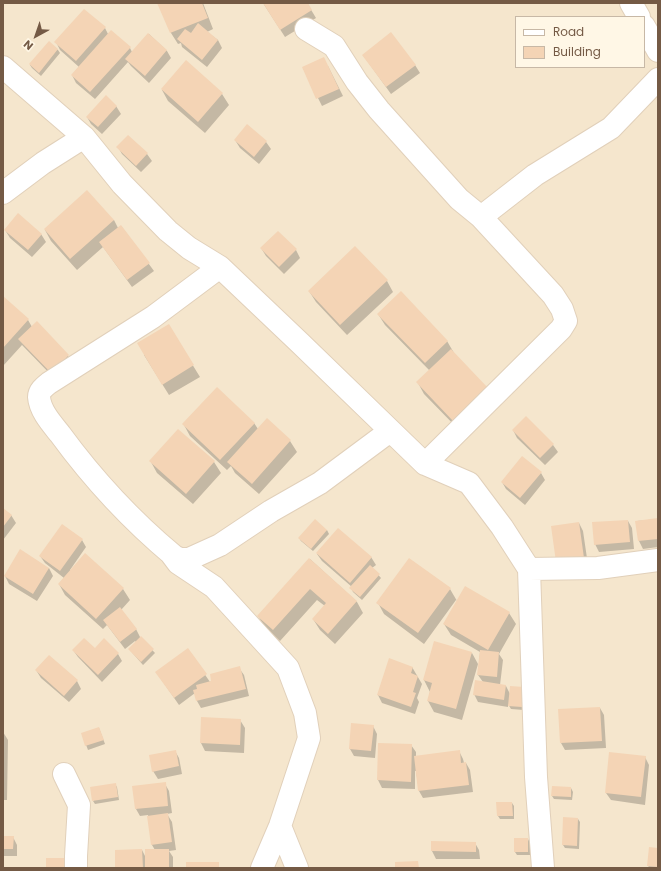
<!DOCTYPE html>
<style>
body{margin:0}
#map{position:relative;width:661px;height:871px;overflow:hidden;background:#fdf4de;font-family:Poppins,sans-serif}
canvas{display:block}
.frame{position:absolute;inset:0;border:4px solid #745a45;pointer-events:none}
.legend{position:absolute;left:515px;top:16px;width:130px;height:52px;box-sizing:border-box;background:#fff7e6;border:1px solid #c7b8a6;margin:0;padding:5px 7px;list-style:none;font-size:12px;color:#745a45}
.legend li{display:flex;align-items:center;gap:8px;height:20px}
.legend b{width:20px;border:1px solid #c7b8a6}
.north{position:absolute;left:16px;top:16px;width:40px;height:40px;-webkit-text-stroke:3px #fff7e6;paint-order:stroke;rotate:220deg;font-size:11px;font-weight:700;line-height:16px;text-align:center;color:#745a45}
.north::after{content:'';display:block;margin:auto;width:14px;height:18px;background:#745a45;clip-path:polygon(50% 0,100% 100%,50% 72%,0 100%)}
</style>
<div id="map">
<canvas width="661" height="871"></canvas>
<div class="frame"></div>
<ul class="legend">
<li><b style="height:5px;background:#fff"></b>Road</li>
<li><b style="height:11px;background:#f4d4b5"></b>Building</li>
</ul>
<div class="north">N</div>
</div>
<script>
const ctx = document.querySelector('canvas').getContext('2d');
ctx.lineJoin = 'round';
function fillPath(path, color) { ctx.fillStyle = color; ctx.fill(path, 'evenodd'); }
function strokePath(path, color, width, dash) { ctx.strokeStyle = color; ctx.lineWidth = width; ctx.lineCap = dash ? 'butt' : 'round'; ctx.setLineDash(dash || []); ctx.stroke(path); }
fillPath(new Path2D(`
 M3,3H658V868H3ZM516,17H644V67H516Z`), '#f5e6cd');
fillPath(new Path2D(`
 M159,3H203L213,29L207,32L218,40L222,48L207,67L182,47L181,43L178,44L171,33Z
 M263,3H307L316,18L285,37Z
 M105,28L108,34L130,48L132,52L149,34L167,51L171,58L149,83L131,66L128,62L95,99L76,83L72,75L79,67L60,50L56,42Z
 M49,43L58,50L60,53L41,76L32,68L30,65Z
 M363,55L415,65L420,73L391,94Z
 M186,62L222,94L229,105L205,133L168,101L162,90Z
 M328,66L343,96L322,106L303,68Z
 M116,106L121,114L102,134L91,124L87,117Z
 M235,140L266,142L271,149L259,164L240,148Z
 M118,147L147,154L152,161L141,172L122,154Z
 M114,220L118,228L121,226L154,271L132,287L103,247L77,270L51,241L45,230Z
 M5,230L41,234L46,242L32,257L10,238Z
 M278,232L296,250L300,258L284,274L266,256L261,248Z
 M387,281L393,292L347,335L316,302L309,291Z
 M3,298L28,320L32,327L37,323L68,356L73,364L56,380L22,345L3,366Z
 M378,314L447,341L454,353L460,431L424,394L418,383L430,371L385,325Z
 M168,325L200,377L169,395L144,355Z
 M526,417L553,445L558,452L545,465L517,438L513,430Z
 M254,423L258,429L290,441L297,452L259,494L235,473L231,466L227,470L190,436L184,425Z
 M151,462H214L221,473L193,504L157,473Z
 M541,473L545,480L525,505L506,489L502,482Z
 M3,509L11,515L16,523L3,540Z
 M658,519V547L643,549L639,541L637,521Z
 M628,521L632,528L634,549L599,552L595,544Z
 M579,523L583,531L588,565L557,561Z
 M327,530L329,534L313,551L301,541L299,538Z
 M82,540L86,547L70,570L71,571L86,555L123,589L130,600L121,610L136,629L140,637L155,653L143,665L129,649L136,642L135,641L125,649L107,625L103,629L65,595L59,584L64,578L45,563L40,556Z
 M317,554L371,557L376,565L372,568L381,578L362,600L353,592L351,588L352,587L322,561Z
 M310,559L357,602L363,613L335,644L320,630L313,619L325,606L317,600L280,641L265,627L258,616Z
 M49,568L53,576L37,601L9,584L5,576Z
 M450,589L457,601L456,600L424,644L384,614L378,603Z
 M509,613L516,624L499,654L503,660L500,685L506,686L510,694L523,688L524,710L511,709L508,704V707L478,702L474,694L483,682L478,675L480,652L451,635L444,624Z
 M73,650H95L118,654L122,661L102,682L78,657Z
 M188,650L210,682L239,668L244,675L249,696L201,708L197,701L195,693L179,705L161,679Z
 M472,653L478,664L462,720L434,712L428,701L430,692L424,680Z
 M412,667L422,684L417,698L419,702L415,714L382,703L378,695Z
 M36,670L77,681L81,689L69,702L41,678Z
 M600,708L604,715L606,748L565,750L561,743Z
 M202,718L240,720L245,728L244,753L205,751L201,743Z
 M373,726L377,734L375,758L354,756L350,749Z
 M99,728L105,744L88,750L82,734Z
 M3,732L8,740L7,800H3Z
 M411,745L416,752V757L459,751L463,759L464,763H466L470,770L473,792L423,798L419,791L416,771H415V789L382,788L378,780Z
 M175,751L179,758L182,774L158,779L153,771Z
 M645,757L649,765L645,805L611,800L606,793Z
 M115,784L117,787L119,800L95,804L93,801Z
 M165,784L169,791L172,813L167,814L172,822L176,850L169,851L173,857V868H116L142,850L146,858L155,850L152,845L148,815L140,816L136,809Z
 M571,788L573,792L572,800L554,799L552,796Z
 M512,803L514,806V819H500L498,816Z
 M578,819L580,822L579,849L565,848L563,845Z
 M3,837H13L17,845V856H3Z
 M528,839L530,843V855H517L515,852Z
 M432,842L475,843L479,850L480,859H436L432,851Z
 M658,849V868H650L648,866Z`), '#0003');
fillPath(new Path2D(`
 M157,3H202L208,18L170,33Z
 M263,3H308L312,10L280,30Z
 M84,9L106,27L76,61L54,42Z
 M198,23L218,40L202,60L177,39L185,29L191,33Z
 M111,30L131,47L90,92L71,75Z
 M391,32L416,65L386,87L362,55Z
 M148,33L167,50L145,76L125,59Z
 M49,41L58,49L39,73L29,64Z
 M324,57L339,89L316,99L302,67Z
 M186,60L223,93L198,122L161,89Z
 M106,95L117,106L98,127L86,117Z
 M247,124L267,141L254,157L234,140Z
 M128,135L148,153L136,166L116,147Z
 M87,190L114,220L70,259L44,229Z
 M18,213L42,234L28,250L4,230Z
 M121,225L150,263L127,280L99,242Z
 M278,231L297,249L279,267L260,248Z
 M355,246L388,280L340,325L308,291Z
 M401,291L448,341L425,363L377,314Z
 M3,296L29,319L3,348Z
 M37,321L69,355L51,373L18,339Z
 M169,324L194,365L162,385L137,343Z
 M451,349L488,388L453,421L416,382Z
 M217,387L255,423L220,460L182,424Z
 M526,416L554,444L540,458L512,430Z
 M267,418L291,440L252,484L227,462Z
 M178,429L215,461L186,494L149,461Z
 M522,456L542,472L520,498L501,482Z
 M3,508L12,515L3,527Z
 M658,518V539L638,541L635,521Z
 M315,519L327,530L311,549L298,538Z
 M628,520L630,542L594,545L592,522Z
 M579,522L584,558L556,562L551,526Z
 M62,524L83,539L60,571L39,556Z
 M338,528L372,557L350,583L316,553Z
 M20,549L49,568L33,594L4,576Z
 M85,553L124,588L96,619L58,584Z
 M309,558L357,601L328,634L312,619L326,603L310,589L273,630L257,616Z
 M409,558L451,588L418,633L376,603Z
 M370,565L380,574L360,597L349,588Z
 M465,586L510,612L488,650L443,624Z
 M120,607L137,629L120,642L103,620Z
 M141,636L154,649L141,662L128,649Z
 M84,638L95,648L104,638L119,653L98,675L72,650Z
 M434,641L472,652L456,709L427,701L432,683L423,680Z
 M188,648L207,674L174,698L155,672Z
 M480,650L499,652L497,677L477,675Z
 M49,655L78,680L64,696L35,670Z
 M389,658L413,667L411,673L418,676L413,692L416,693L411,707L377,695Z
 M240,666L246,689L196,701L193,690L197,689L196,685L211,681L210,674Z
 M475,680L506,685L504,700L473,695Z
 M510,686L524,687L522,707L508,706Z
 M600,707L602,741L560,743L558,709Z
 M201,717L241,719L240,745L200,743Z
 M351,723L374,725L371,751L349,749Z
 M99,727L104,740L85,746L81,733Z
 M378,743L412,744L411,782L377,780Z
 M176,750L179,766L152,772L149,755Z
 M460,750L461,763L466,762L469,785L418,791L414,756Z
 M609,752L646,756L641,797L605,793Z
 M166,782L168,806L135,809L132,786Z
 M116,783L118,797L92,801L90,787Z
 M552,786L571,787V797L551,796Z
 M496,802H512L513,816H497Z
 M168,813L172,842L151,845L147,816Z
 M563,817L578,818L577,846L562,845Z
 M3,836H14L13,849H3Z
 M514,838H528V852H514Z
 M431,841L476,842V852L431,851Z
 M649,847L658,848V867L647,866Z
 M142,849L143,868H115V850Z
 M145,849H169V868H145Z
 M46,858H66V868H46Z
 M418,861L419,868H395V862Z
 M186,862H219V868H186Z`), '#f4d4b5');
const street = new Path2D(`
 M631,3L639,17
 M644,26L658,51
 M306,29L334,46L357,82L379,110L459,199L481,217L553,295L562,309L566,321L561,329L425,464
 M3,67L84,137L122,184L168,231L189,248L220,267L300,343L425,464L469,483L502,527L529,569L536,777L543,868
 M3,193L43,163L84,137
 M481,217L535,175L611,128L658,79
 M220,267L153,317L49,383C44,387 39,391 39,397C40,411 52,424 60,434C93,479 132,521 174,556L180,559H189L220,545L271,511L320,483L390,431
 M172,555L178,563L214,587L288,668L305,713L309,738L280,826L262,868
 M529,569L598,568L658,560
 M64,774L79,805L76,856V868
 M280,826L297,868`);
strokePath(street, '#e1d0ba', 24);
strokePath(street, '#fff', 22);
</script>
